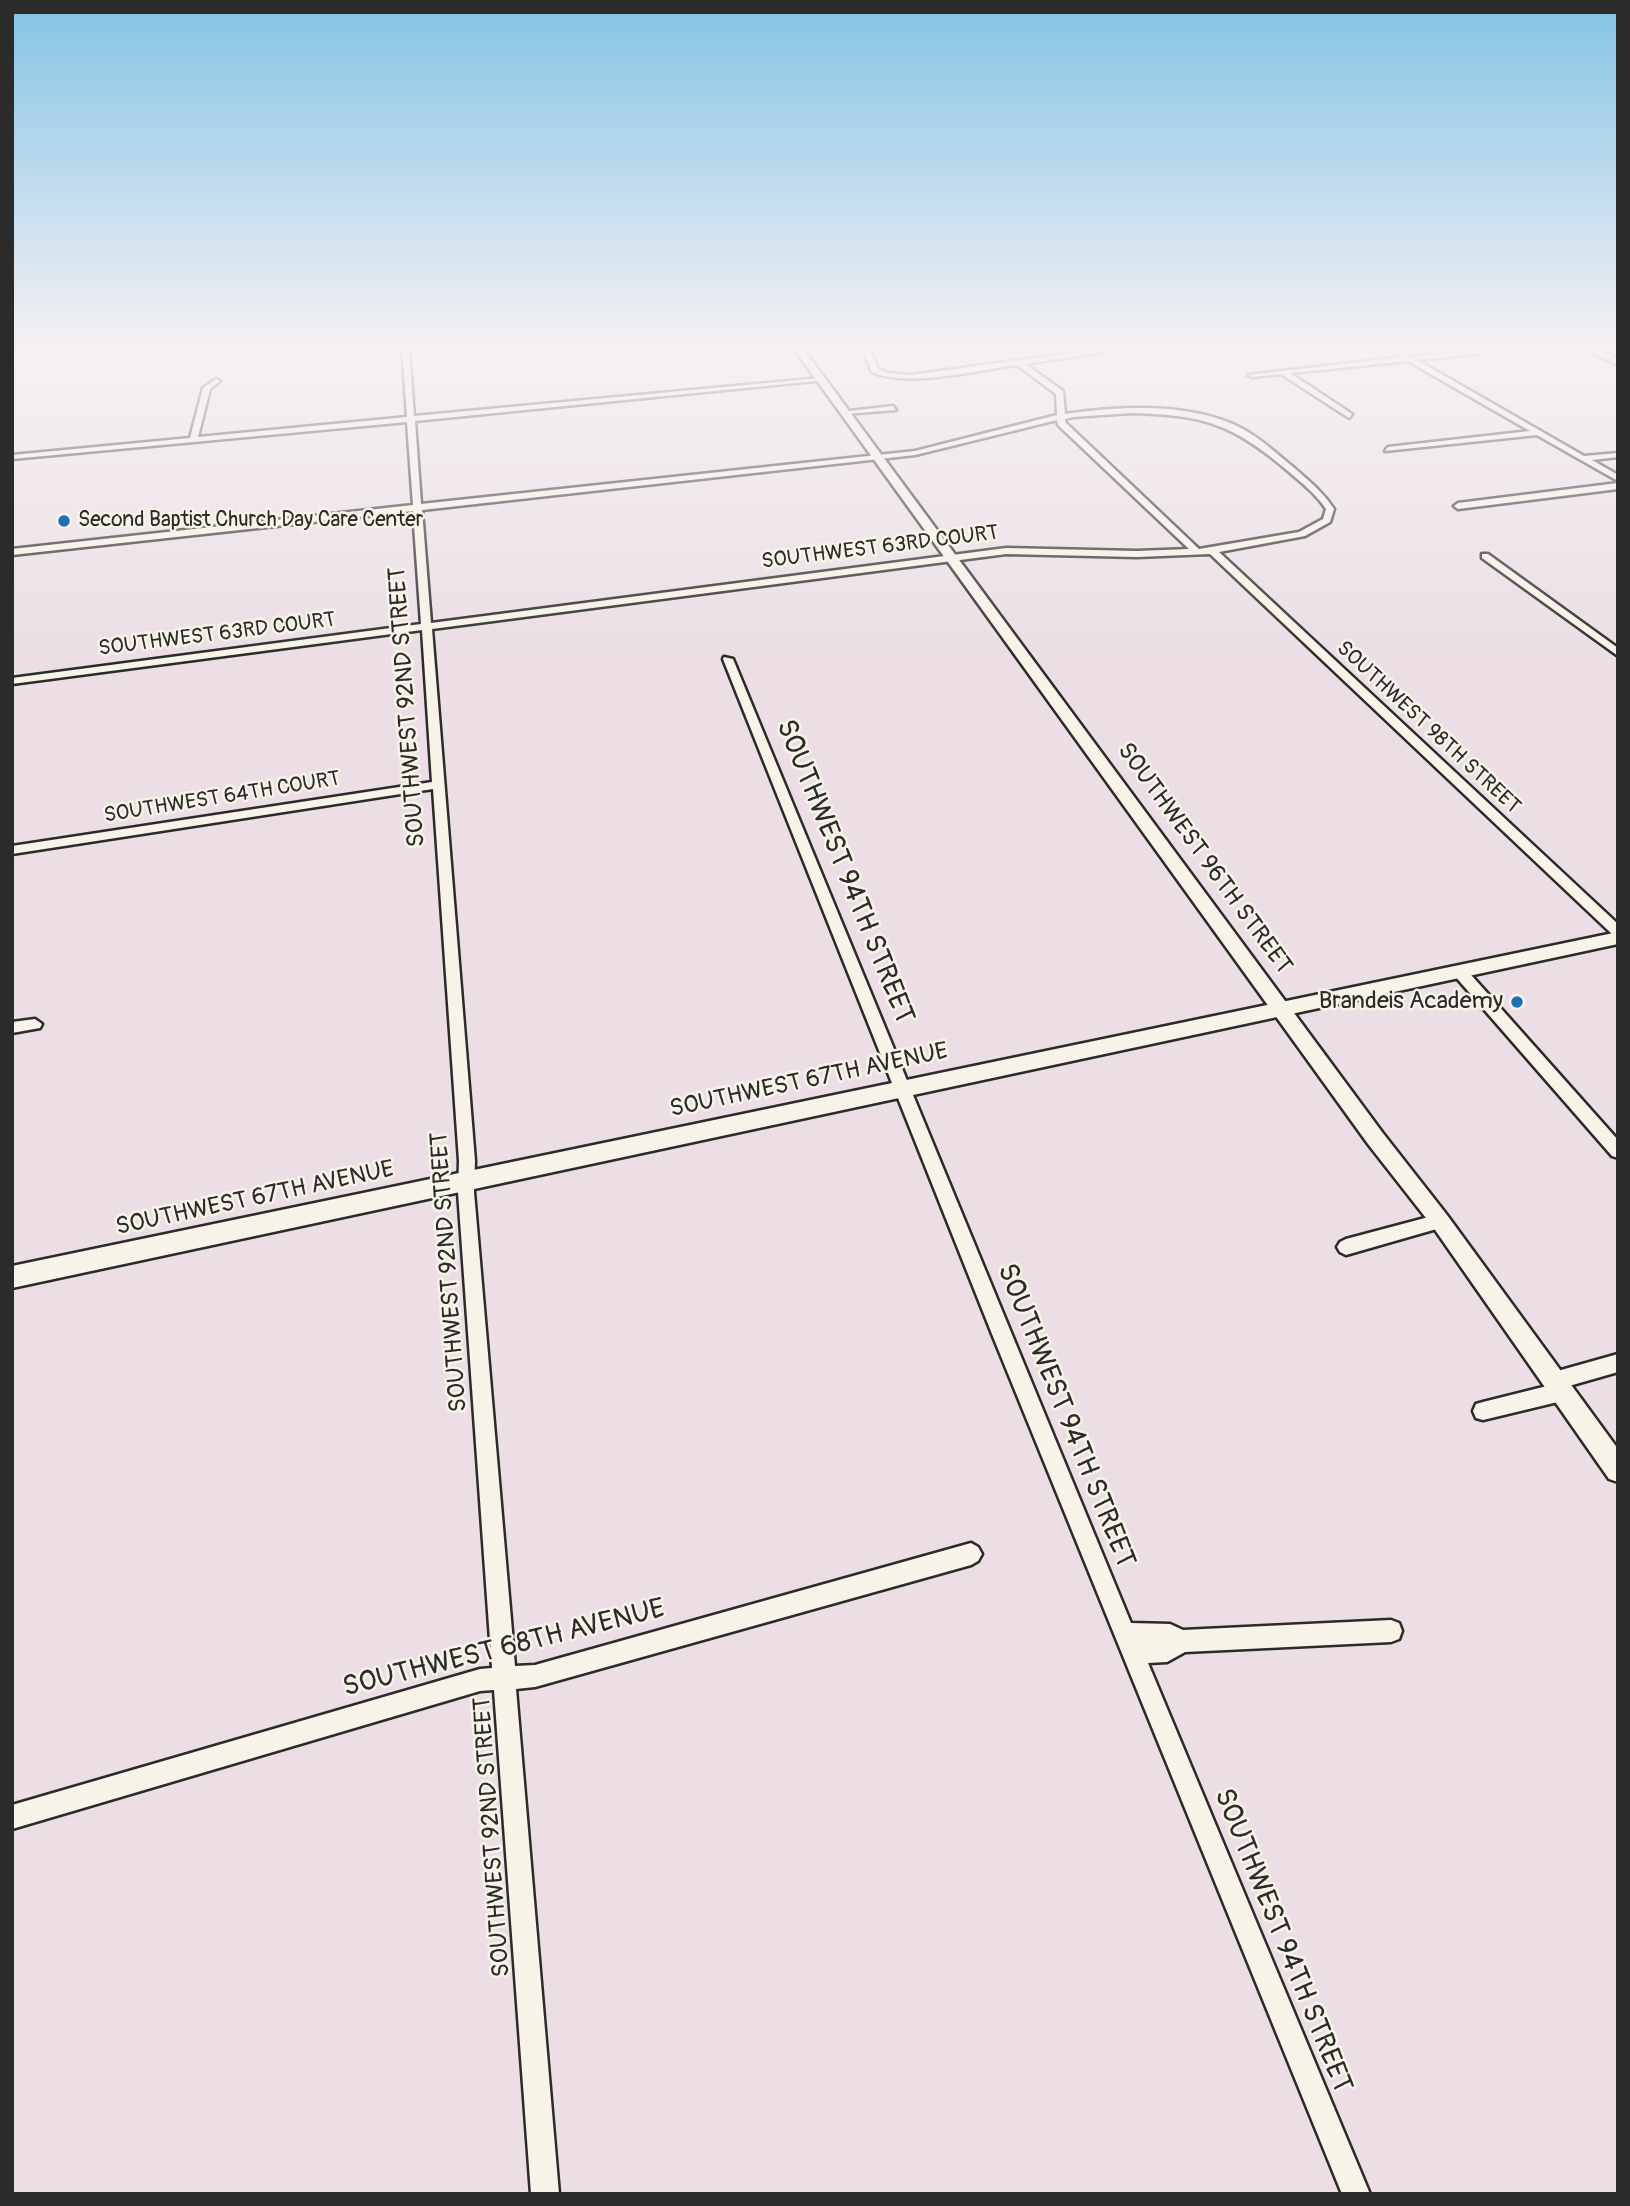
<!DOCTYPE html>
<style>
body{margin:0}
#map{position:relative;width:1630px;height:2206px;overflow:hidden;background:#ebdfe5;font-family:Pangolin,sans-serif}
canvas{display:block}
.frame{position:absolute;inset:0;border:14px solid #2b2b2b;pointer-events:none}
</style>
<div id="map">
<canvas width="1630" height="2206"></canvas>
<div class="frame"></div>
</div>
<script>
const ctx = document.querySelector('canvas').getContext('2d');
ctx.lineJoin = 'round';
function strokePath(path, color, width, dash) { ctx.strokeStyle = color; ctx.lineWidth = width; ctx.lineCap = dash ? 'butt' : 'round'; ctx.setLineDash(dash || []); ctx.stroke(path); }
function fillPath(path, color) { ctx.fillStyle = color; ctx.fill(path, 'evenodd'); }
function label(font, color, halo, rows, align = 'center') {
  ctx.font = font + ' Pangolin,sans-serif'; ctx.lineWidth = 5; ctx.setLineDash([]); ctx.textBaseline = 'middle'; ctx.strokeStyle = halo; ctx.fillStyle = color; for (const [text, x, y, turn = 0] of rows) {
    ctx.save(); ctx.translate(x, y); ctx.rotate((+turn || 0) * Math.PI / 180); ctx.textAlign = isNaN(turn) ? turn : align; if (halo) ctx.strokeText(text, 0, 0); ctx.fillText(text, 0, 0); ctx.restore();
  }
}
const minor = new Path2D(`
 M12,346H34L13,350Z
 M402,346H427L409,350L414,416L821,378L825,380L415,421L421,504L915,451L1057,415L1056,394L1017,365C977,370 908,388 872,372L862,346H869L878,369L887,373L911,375L1121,346H1142L1025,364L1063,391L1065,414C1120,406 1190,402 1241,428C1260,438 1276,453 1293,467C1308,480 1323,492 1334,509L1330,522L1305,536L1219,552L1618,924V937L1613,935L1210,554L1137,557L1006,554L432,629L475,1161L474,1192L515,1666L535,1665L971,1543L978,1547L982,1554L978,1561L971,1565L535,1687L516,1689L559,2194H531L494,1690L480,1691L12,1829V1805L480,1669L492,1668L458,1192L459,1161L433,789L12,854V846L432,782L422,630L12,684V678L421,624L413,511L12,555V549L413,505L407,422L12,459V455L190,438L203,388L216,379L220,381L210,389L198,437L407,417ZM1132,413C1204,415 1233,424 1288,471C1302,483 1316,494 1326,509L1323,519L1299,532L1199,549L1065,422V419L1073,417ZM1057,420L1058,425L1189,549L1137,551L1006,548L431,623L422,510L915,455Z
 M1384,346H1393L1410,357L1486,350L1484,353L1417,360L1584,456L1618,453V457L1592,460L1618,475V481L1537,435L1385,451L1388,447L1530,431L1408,361L1290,373L1352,414L1349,418L1281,374L1252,377L1248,375L1402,357Z
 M893,406L896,410L845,414L841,412Z
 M1618,483V489L1458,509L1454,506L1458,503Z
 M1482,554H1488L1618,648V656L1482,558Z
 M724,657L733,659L1131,1623L1170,1624L1183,1630L1391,1620L1399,1623L1402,1631L1399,1639L1391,1642L1185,1652L1167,1662L1148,1663L1370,2194H1342L992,1334L723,659Z
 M1459,966L1464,967L1618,1140V1158L1612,1156L1454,975L1452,971L1454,967Z
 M35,1019L42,1024L40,1028L12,1033V1022Z
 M1440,1214L1446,1216L1449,1221L1446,1226L1440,1228L1346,1255L1340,1252L1337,1247L1340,1242L1346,1239Z
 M1618,1354V1372L1569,1386L1572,1392L1569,1398L1562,1401L1483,1420L1476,1418L1473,1411L1476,1404L1483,1402L1547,1386L1544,1381L1547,1375L1554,1372Z`);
const tertiary = new Path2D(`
 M12,346H18L12,352Z
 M792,346H801L1382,1132L1447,1215L1618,1449V1482L1609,1479L1433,1227L1368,1144Z
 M1580,346H1592L1618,359V365Z`);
const secondary = new Path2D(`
 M1618,932V944L12,1288V1266Z`);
strokePath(minor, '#2b2b2b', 5);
strokePath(tertiary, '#2b2b2b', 5);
strokePath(secondary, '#2b2b2b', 5);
fillPath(minor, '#f7f3e8');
fillPath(tertiary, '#f7f3e8');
fillPath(secondary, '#f7f3e8');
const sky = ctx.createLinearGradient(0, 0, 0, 655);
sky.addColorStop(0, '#82c3e5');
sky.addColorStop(0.53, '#f6f1f3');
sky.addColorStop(1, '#f6f1f300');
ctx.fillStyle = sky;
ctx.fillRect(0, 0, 1630, 655);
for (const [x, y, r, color] of [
 [64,521,7,"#1f6fb2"],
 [1517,1002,7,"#1f6fb2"]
]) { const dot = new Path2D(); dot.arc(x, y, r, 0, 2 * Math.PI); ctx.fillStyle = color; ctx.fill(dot); strokePath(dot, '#f7f3e8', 2.5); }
label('21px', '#2b2b2b', '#f7f3e8', [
 ["Second Baptist Church Day Care Center",78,521]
], 'left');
label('21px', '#2b2b2b', '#f7f3e8', [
 ["SOUTHWEST 63RD COURT",880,548,-7],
 ["SOUTHWEST 63RD COURT",217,635,-7],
 ["SOUTHWEST 98TH STREET",1428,728,43],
 ["SOUTHWEST 64TH COURT",222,798,-9]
]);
label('24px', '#2b2b2b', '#f7f3e8', [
 ["SOUTHWEST 92ND STREET",408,707,-94],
 ["SOUTHWEST 96TH STREET",1204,859,54],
 ["SOUTHWEST 67TH AVENUE",809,1081,-12],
 ["SOUTHWEST 67TH AVENUE",255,1199,-12],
 ["SOUTHWEST 92ND STREET",450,1272,-94],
 ["SOUTHWEST 92ND STREET",493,1837,-94]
]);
label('24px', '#2b2b2b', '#f7f3e8', [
 ["Brandeis Academy",1503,1002]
], 'right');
label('28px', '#2b2b2b', '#f7f3e8', [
 ["SOUTHWEST 94TH STREET",844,872,68],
 ["SOUTHWEST 94TH STREET",1065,1416,68],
 ["SOUTHWEST 68TH AVENUE",504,1649,-14],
 ["SOUTHWEST 94TH STREET",1282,1941,68]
]);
</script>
